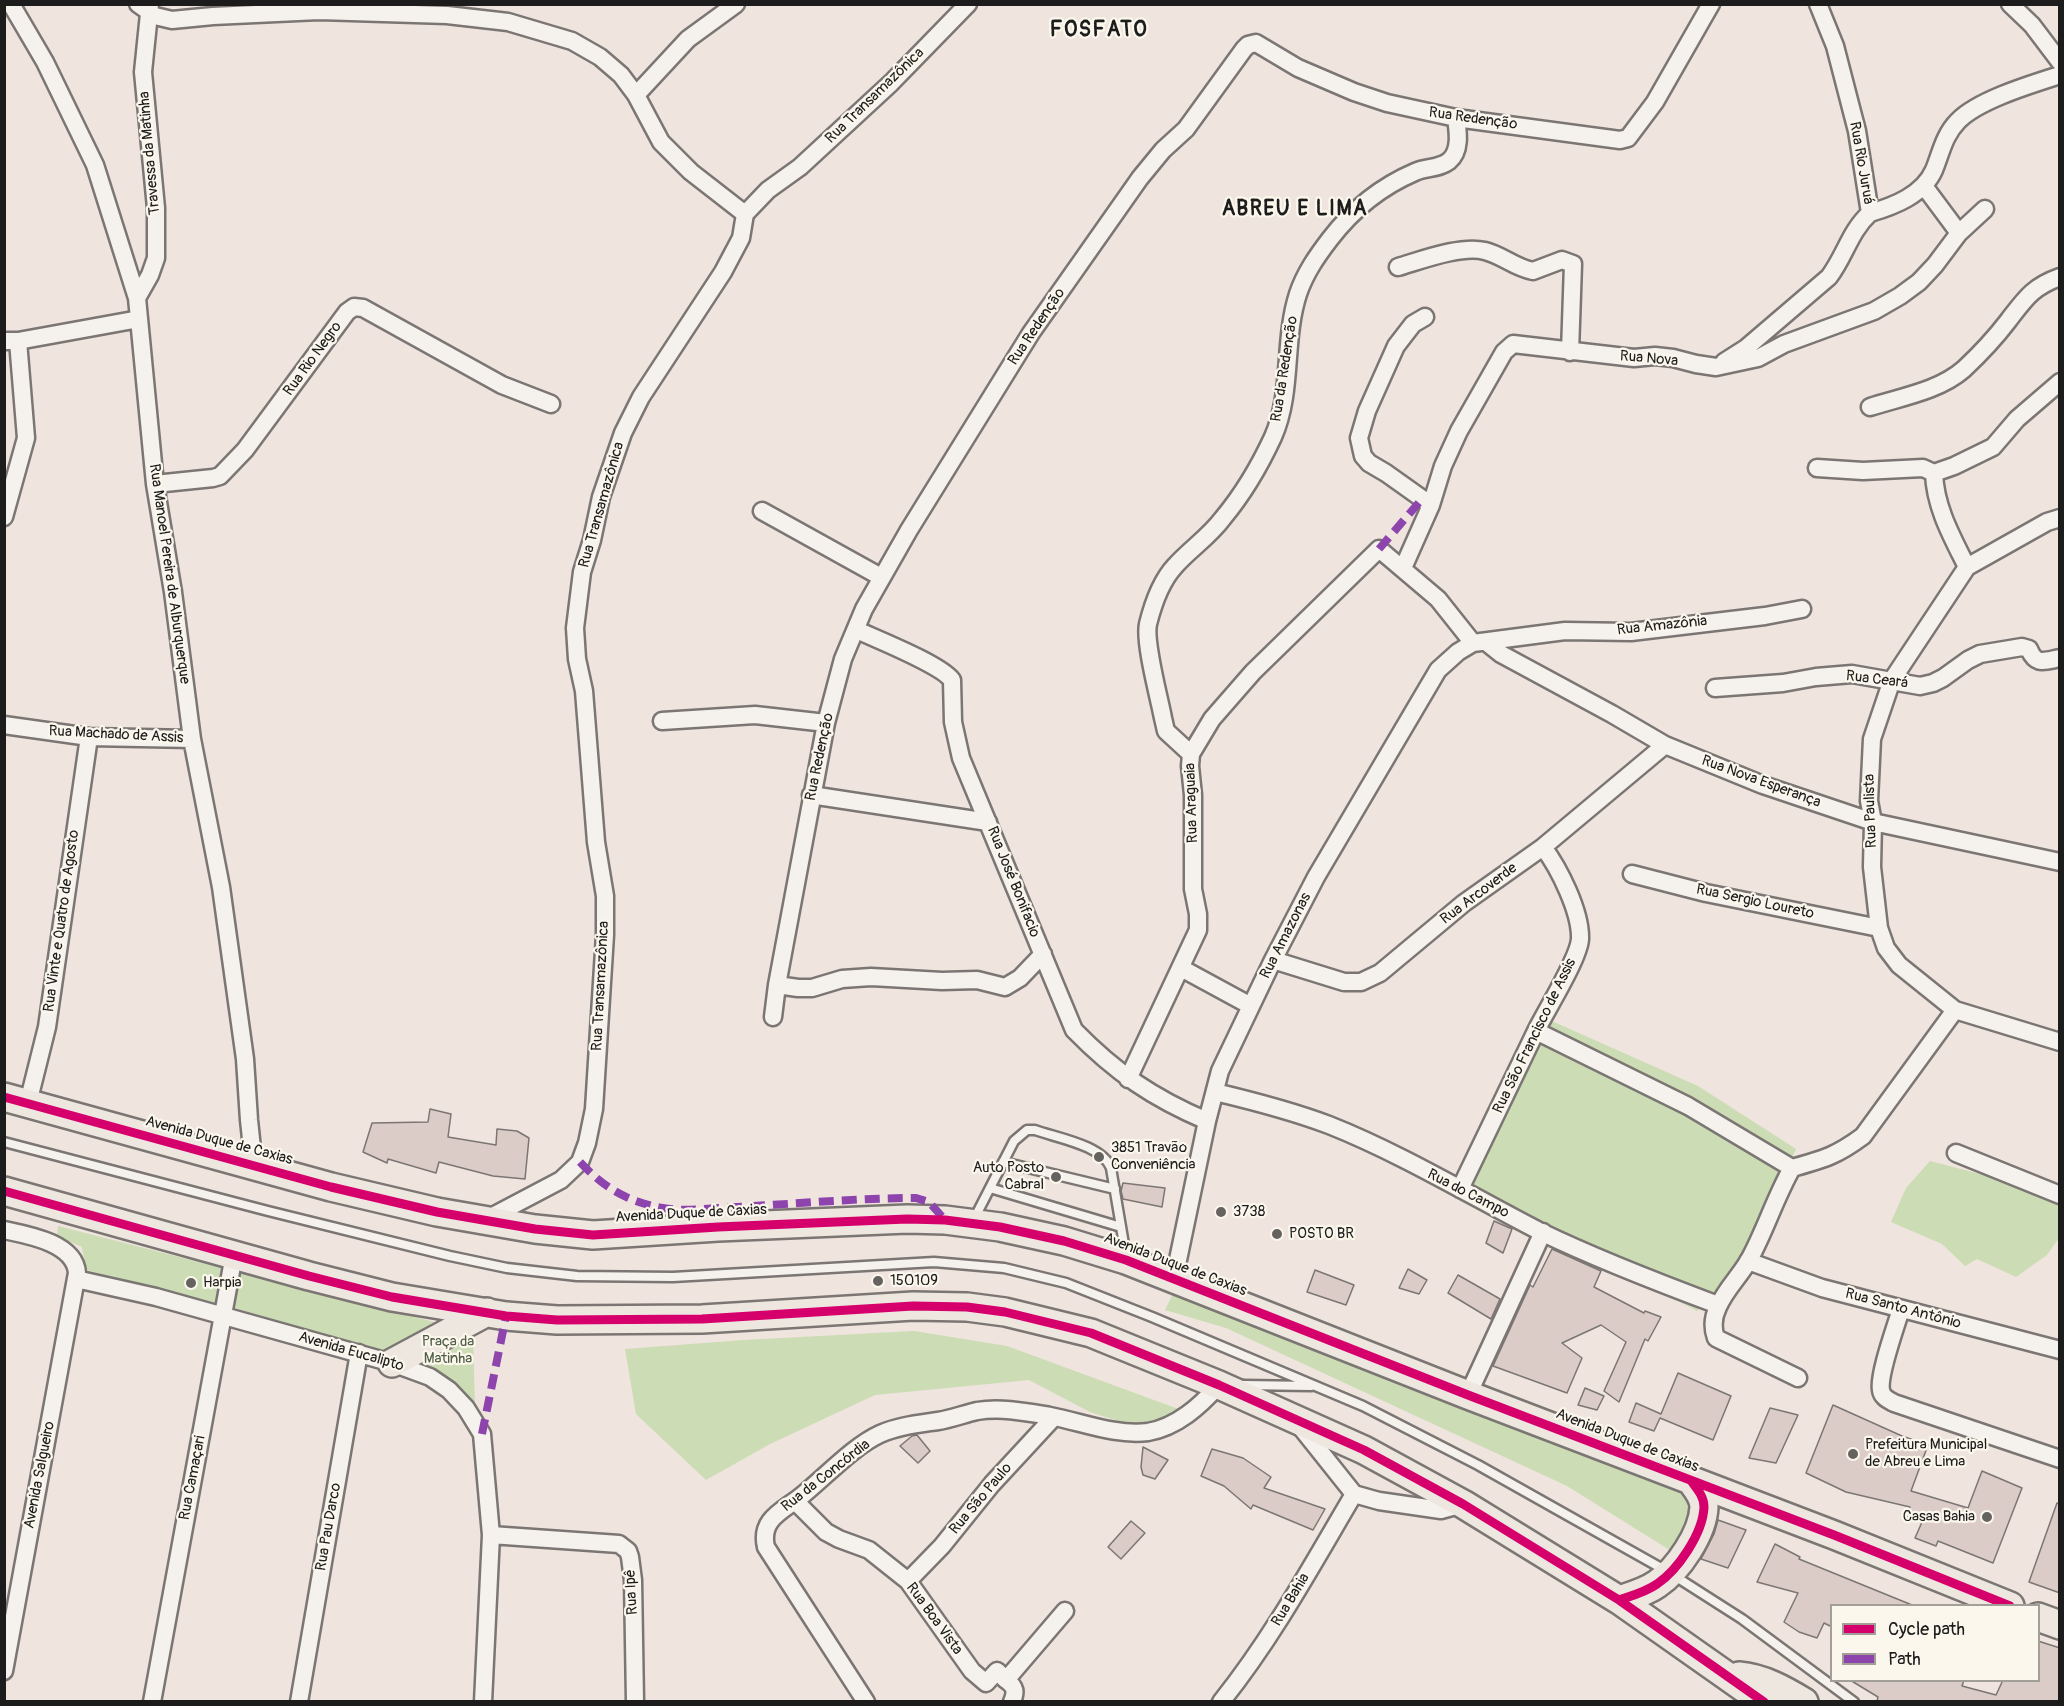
<!DOCTYPE html>
<meta charset="utf-8">
<style>
body{margin:0}
#map{position:relative;width:2064px;height:1706px;overflow:hidden;background:#efe4de;font-family:Pangolin,sans-serif}
canvas{display:block}
.frame{position:absolute;inset:0;border:6px solid #1c1c1c;pointer-events:none}
.legend{position:absolute;left:1830px;top:1604px;width:210px;height:78px;box-sizing:border-box;background:#fbf7ec;border:2px solid #a29f99;margin:0;padding:8px 10px;list-style:none;font-size:18px;color:#1c1c1c}
.legend li{display:flex;align-items:center;gap:12px;height:30px}
.legend b{width:30px;border:2px solid #a29f99}
</style>
<div id="map">
<canvas width="2064" height="1706"></canvas>
<div class="frame"></div>
<ul class="legend">
<li><b style="height:8px;background:#d6006c"></b>Cycle path</li>
<li><b style="height:8px;background:#8e44ad"></b>Path</li>
</ul>
</div>
<script>
const ctx = document.querySelector('canvas').getContext('2d');
ctx.lineJoin = 'round';
function fillPath(path, color) { ctx.fillStyle = color; ctx.fill(path, 'evenodd'); }
function strokePath(path, color, width, dash) { ctx.strokeStyle = color; ctx.lineWidth = width; ctx.lineCap = dash ? 'butt' : 'round'; ctx.setLineDash(dash || []); ctx.stroke(path); }
function label(font, color, halo, rows, align = 'center') {
  ctx.font = font + ' Pangolin,sans-serif'; ctx.lineWidth = 4.5; ctx.setLineDash([]); ctx.textBaseline = 'middle'; ctx.strokeStyle = halo; ctx.fillStyle = color; for (const [text, x, y, turn = 0] of rows) {
    ctx.save(); ctx.translate(x, y); ctx.rotate((+turn || 0) * Math.PI / 180); ctx.textAlign = isNaN(turn) ? turn : align; if (halo) ctx.strokeText(text, 0, 0); ctx.fillText(text, 0, 0); ctx.restore();
  }
}
fillPath(new Path2D(`
 M1536,1014L1698,1086L1796,1149L1745,1258L1697,1311L1455,1184Z
 M1930,1161L1988,1176L2059,1204V1238L2047,1255L2016,1277L1977,1259L1965,1266L1942,1244L1891,1222L1906,1188Z
 M58,1226L473,1332L475,1412L434,1372L229,1306L86,1270L82,1247L57,1236Z
 M1174,1292L1590,1454L1700,1501L1676,1554L1567,1486L1226,1328L1165,1310Z
 M914,1331L1007,1346L1181,1410L1162,1435L1090,1412L1029,1380L875,1395L770,1444L706,1480L636,1414L625,1349L744,1340Z`), '#ccdcb4');
const building = new Path2D(`
 M430,1109L451,1114L448,1137L496,1145L497,1129L517,1131L529,1138L525,1179L493,1176L439,1162L436,1173L388,1159L387,1163L363,1152L372,1123L428,1122Z
 M1123,1183L1165,1188L1162,1207L1123,1199L1121,1191Z
 M1494,1221L1512,1229L1503,1253L1486,1243Z
 M1552,1249L1601,1271L1594,1287L1644,1313L1645,1311L1661,1317L1648,1341L1645,1339L1619,1402L1604,1391L1626,1342L1601,1325L1562,1343L1582,1358L1567,1393L1493,1366L1530,1285L1533,1287Z
 M1408,1269L1427,1280L1419,1294L1399,1288Z
 M1315,1270L1354,1285L1346,1305L1307,1292Z
 M1458,1275L1500,1299L1491,1319L1448,1293Z
 M1678,1373L1731,1396L1713,1440L1660,1418L1654,1431L1629,1422L1636,1403L1661,1414Z
 M1585,1388L1604,1396L1597,1410L1578,1405Z
 M1833,1405L1902,1436L1928,1445L1911,1491L1968,1508L1982,1471L2022,1488L1993,1563L1938,1541L1936,1546L1915,1538L1922,1522L1905,1516L1910,1507L1846,1492L1806,1473Z
 M1770,1408L1798,1415L1776,1463L1749,1458Z
 M917,1435L930,1451L918,1463L900,1446L912,1436Z
 M1143,1447L1168,1460L1155,1479L1143,1475L1141,1467Z
 M1212,1449L1243,1458L1271,1477L1264,1488L1325,1509L1313,1530L1253,1505L1251,1509L1224,1486L1201,1476Z
 M2057,1503L2060,1504V1593L2029,1582Z
 M1718,1520L1746,1530L1728,1568L1701,1559L1714,1534Z
 M1131,1521L1145,1533L1121,1559L1108,1547Z
 M1775,1544L1800,1557L1799,1559L1912,1605H1832V1627L1824,1623L1817,1638L1799,1632L1784,1622L1798,1593L1757,1582Z
 M2038,1641L2060,1648V1701H1877L1878,1697L1850,1680H1964L1962,1686L1996,1695L2003,1680H2038Z`);
fillPath(building, '#dcccc8');
strokePath(building, '#7b7673', 1.5);
const service = new Path2D(`
 M4,1142L268,1211L450,1256L507,1268L577,1276L673,1277L934,1262L1004,1268L1066,1283L1152,1317L1363,1406L1478,1465L1670,1573L1742,1619L1854,1702
 M1003,1162L1115,1189
 M990,1188L1121,1227
 M973,1221L1014,1141L1027,1130H1035C1057,1138 1102,1145 1111,1168L1126,1256
 M1243,1385L1311,1386`);
const minor = new Path2D(`
 M11,4L45,62L95,165L137,298L155,484L173,592L192,739L221,887L245,1059L249,1120L254,1167
 M138,4L155,16L172,20L213,16L319,11L447,15L508,22L572,41L600,57L621,75L636,95L661,142L691,172L745,214
 M2010,4L2032,25L2060,62
 M636,95L688,39L736,4
 M1924,186L1959,233
 M1870,213C1894,206 1923,195 1934,170C1941,153 1944,135 1958,121C1978,100 2032,84 2060,75
 M1398,267C1422,260 1461,245 1485,251C1502,255 1515,268 1533,271L1562,260L1573,264L1570,352
 M137,298L150,275L156,258V208L143,72L150,4
 M1425,317L1413,324L1396,346L1367,411L1359,438L1363,456L1369,463L1386,473L1431,505
 M4,341H18L139,319
 M1724,362L1746,348L1829,277C1845,256 1850,231 1870,213L1857,131L1835,46L1818,4
 M1870,407C1901,397 1939,391 1964,369C1980,354 1995,338 2008,321C2025,299 2032,287 2060,277
 M1817,468L1863,471L1923,468L1934,473L1954,466L1993,447L2017,419L2060,382
 M1934,473C1935,507 1952,537 1967,567
 M155,484L213,478L220,476L245,450L347,312L354,307L363,308L502,385L551,404
 M762,511L881,577
 M4,517L26,438L18,341
 M2060,518L2047,522L1967,567L1892,680L1872,739L1869,801L1873,822L1872,867L1879,928L1886,948L1899,965L1955,1010L2060,1042
 M1403,568L1431,505L1443,466L1459,431L1504,352L1513,344L1634,358L1655,356L1673,358L1696,364L1716,367L1758,358L1784,344L1874,311L1900,296L1919,282L1935,265L1959,233L1985,209
 M857,630C878,640 940,664 952,680L953,722L961,758L1074,1030C1116,1073 1153,1098 1207,1121
 M1486,642L1501,654L1612,714L1665,745L1763,785L1873,822L2060,862
 M1715,688L1783,683L1816,677L1852,674L1920,686L1933,683L1943,678L1968,660L1980,654L2022,647L2029,649C2036,666 2044,661 2060,658
 M662,721L755,715L826,723
 M4,725L89,737L192,739
 M1191,754L1166,731L1163,718C1159,697 1144,642 1148,624C1153,604 1161,581 1175,566C1190,549 1209,537 1223,518C1243,494 1260,465 1273,437C1293,392 1283,340 1298,294C1305,273 1317,256 1330,239C1353,209 1380,187 1415,172C1426,167 1439,169 1449,161C1461,151 1458,132 1456,118
 M811,795L988,822
 M1632,874L1706,893L1879,928
 M1273,960L1344,982H1361L1380,973L1464,903L1543,847L1665,745
 M1181,968L1251,1006
 M777,985L798,988H812L842,979L871,977L942,981L977,980L1005,987L1020,978L1043,954
 M773,1017L777,985L826,723L843,659L864,609L909,530L1031,333L1140,178L1163,150L1186,129L1244,49L1248,45L1256,43L1298,68L1354,92L1387,103L1456,118L1620,140L1628,138L1655,102L1711,4
 M1536,1031L1688,1106L1792,1168
 M1128,1079L1198,930V914L1193,889V795L1190,766L1191,754L1212,719L1253,672L1379,549L1438,599L1473,643
 M1215,1092C1253,1101 1292,1111 1329,1125C1402,1154 1471,1196 1541,1232C1599,1260 1659,1283 1718,1305
 M28,1103L47,1027L89,737
 M1956,1153L2060,1195
 M1460,1189C1486,1136 1511,1082 1537,1029C1547,1009 1579,958 1580,939C1581,912 1559,868 1543,847
 M487,1219L561,1180L580,1162L587,1143L594,1109L605,935V896L596,842L584,691L577,659L575,628L582,572L592,540L601,497L623,433L641,397L723,272L741,238L745,214L768,190L800,167L891,83L968,4
 M4,1230C28,1235 75,1243 77,1273L4,1671
 M1748,1261L1822,1288L2060,1350
 M76,1279L156,1297L392,1363L430,1377L449,1390L466,1408L482,1434L491,1535L483,1702
 M1174,1279L1207,1121L1220,1071L1273,960L1316,877L1438,670L1458,652L1473,643L1565,631L1631,632L1765,616L1802,609
 M1901,1309C1896,1326 1878,1375 1881,1390C1882,1397 1887,1399 1894,1403L2060,1459
 M1798,1378L1716,1338C1712,1327 1713,1317 1718,1307C1725,1290 1740,1276 1749,1260C1765,1231 1775,1198 1792,1168C1824,1159 1836,1156 1863,1136L1955,1010
 M1468,1395L1543,1232
 M1299,1425L1354,1494L1379,1501L1441,1510L1463,1504
 M796,1502L826,1532L839,1539L869,1550L908,1581L972,1671L986,1683L997,1671L1006,1680
 M491,1535L619,1544L628,1551L630,1557L633,1580L635,1702
 M908,1581L942,1546L992,1484L1054,1417
 M152,1702L234,1255
 M299,1702L359,1353
 M866,1702L766,1547C759,1517 786,1510 805,1493C828,1474 854,1446 880,1434C898,1426 918,1424 938,1421C951,1419 964,1414 977,1411C1001,1407 1026,1412 1050,1416C1082,1422 1115,1436 1148,1432C1177,1427 1200,1406 1219,1385
 M1012,1702C1016,1692 1016,1687 1006,1680L1065,1611
 M1221,1702C1273,1637 1312,1565 1354,1494`);
const trunk = new Path2D(`
 M4,1097L331,1187L437,1212L535,1229L593,1235L718,1227L907,1219L945,1220L1000,1227L1064,1241L1126,1260L1468,1395L1834,1535L2010,1606
 M4,1191L309,1276L392,1297L506,1316L557,1320L702,1319L913,1306L967,1307L1005,1312L1091,1333L1219,1385L1364,1450L1463,1504L1619,1600L1764,1702
 M392,1363L487,1312
 M1619,1600C1631,1596 1646,1592 1657,1584C1678,1570 1703,1533 1704,1507C1704,1497 1698,1490 1692,1482
 M2038,1617L2060,1625
 M1739,1676C1763,1678 1784,1690 1804,1702`);
strokePath(service, '#7b7673', 13);
strokePath(minor, '#7b7673', 21);
strokePath(trunk, '#7b7673', 32);
strokePath(service, '#f5f2ee', 8);
strokePath(minor, '#f5f2ee', 16);
strokePath(trunk, '#eee7df', 27);
strokePath(new Path2D(`
 M1379,549L1422,499
 M580,1162C604,1188 628,1202 663,1208C684,1212 714,1208 736,1207C796,1204 856,1198 916,1198L929,1202L945,1220
 M482,1434L506,1316`), '#8e44ad', 8, [15, 8]);
strokePath(new Path2D(`
 M4,1097L331,1187L437,1212L535,1229L593,1235L718,1227L907,1219L945,1220L1000,1227L1064,1241L1126,1260L1468,1395L1834,1535L2010,1606
 M4,1191L309,1276L392,1297L506,1316L557,1320L702,1319L913,1306L967,1307L1005,1312L1091,1333L1219,1385L1364,1450L1463,1504L1619,1600L1764,1702
 M1619,1600C1631,1596 1646,1592 1657,1584C1678,1570 1703,1533 1704,1507C1704,1497 1698,1490 1692,1482`), '#d6006c', 9);
for (const [x, y, r, color] of [
 [1099,1157,6,"#666260"],
 [1056,1177,6,"#666260"],
 [1221,1212,6,"#666260"],
 [1277,1234,6,"#666260"],
 [878,1281,6,"#666260"],
 [191,1283,6,"#666260"],
 [1853,1454,6,"#666260"],
 [1987,1517,6,"#666260"]
]) { const dot = new Path2D(); dot.arc(x, y, r, 0, 2 * Math.PI); ctx.fillStyle = color; ctx.fill(dot); strokePath(dot, '#fbf7ec', 2); }
label('15px', '#1c1c1c', '#fbf7ec', [
 ["Rua Transamazônica",875,96,-44],
 ["Rua Redenção",1473,119,8],
 ["Travessa da Matinha",150,153,-95],
 ["Rua Rio Juruá",1861,163,80],
 ["Rua Redenção",1037,327,-56],
 ["Rua Rio Negro",313,359,-54],
 ["Rua Nova",1649,359,5],
 ["Rua da Redenção",1285,369,-81],
 ["Rua Transamazônica",602,505,-74],
 ["Rua Manoel Pereira de Alburquerque",169,574,82],
 ["Rua Amazônia",1662,626,-6],
 ["Rua Ceará",1877,680,7],
 ["Rua Machado de Assis",116,735,3],
 ["Rua Redenção",820,757,-78],
 ["Rua Nova Esperança",1761,782,20],
 ["Rua Araguaia",1192,803,-92],
 ["Rua Paulista",1871,811,-92],
 ["Rua José Bonifacio",1013,882,68],
 ["Rua Arcoverde",1479,894,-37],
 ["Rua Sergio Loureto",1755,902,12],
 ["Rua Vinte e Quatro de Agosto",62,921,-82],
 ["Rua Amazonas",1286,936,-63],
 ["Rua Transamazônica",601,986,-87],
 ["Rua São Francisco de Assis",1535,1036,-64],
 ["Avenida Duque de Caxias",219,1141,15],
 ["Rua do Campo",1468,1194,27],
 ["Avenida Duque de Caxias",691,1214,-3],
 ["Avenida Duque de Caxias",1175,1265,21],
 ["Rua Santo Antônio",1903,1309,15],
 ["Avenida Eucalipto",351,1352,16],
 ["Avenida Duque de Caxias",1627,1441,21],
 ["Avenida Salgueiro",40,1475,-79],
 ["Rua da Concórdia",826,1476,-38],
 ["Rua Camaçari",193,1478,-79],
 ["Rua São Paulo",981,1499,-50],
 ["Rua Pau Darco",329,1527,-80],
 ["Rua Ipê",632,1592,-93],
 ["Rua Bahia",1291,1600,-59],
 ["Rua Boa Vista",934,1619,54]
]);
label('15px', '#1c1c1c', '#fbf7ec', [
 ["3851 Travão",1111,1148],
 ["Conveniência",1111,1165],
 ["Auto Posto",1044,1168,"right"],
 ["Cabral",1044,1185,"right"],
 ["3738",1233,1212],
 ["POSTO BR",1289,1234],
 ["150109",890,1281],
 ["Harpia",203,1283],
 ["Prefeitura Municipal",1865,1445],
 ["de Abreu e Lima",1865,1462],
 ["Casas Bahia",1975,1517,"right"]
], 'left');
label('15px', '#505d45', '#fbf7ec', [
 ["Praça da",448,1342],
 ["Matinha",448,1359]
]);
ctx.letterSpacing = '1.5px';
label('bold 21px', '#1c1c1c', '#fbf7ec', [
 ["FOSFATO",1099,31],
 ["ABREU E LIMA",1295,210]
]);
ctx.letterSpacing = '0px';
</script>
